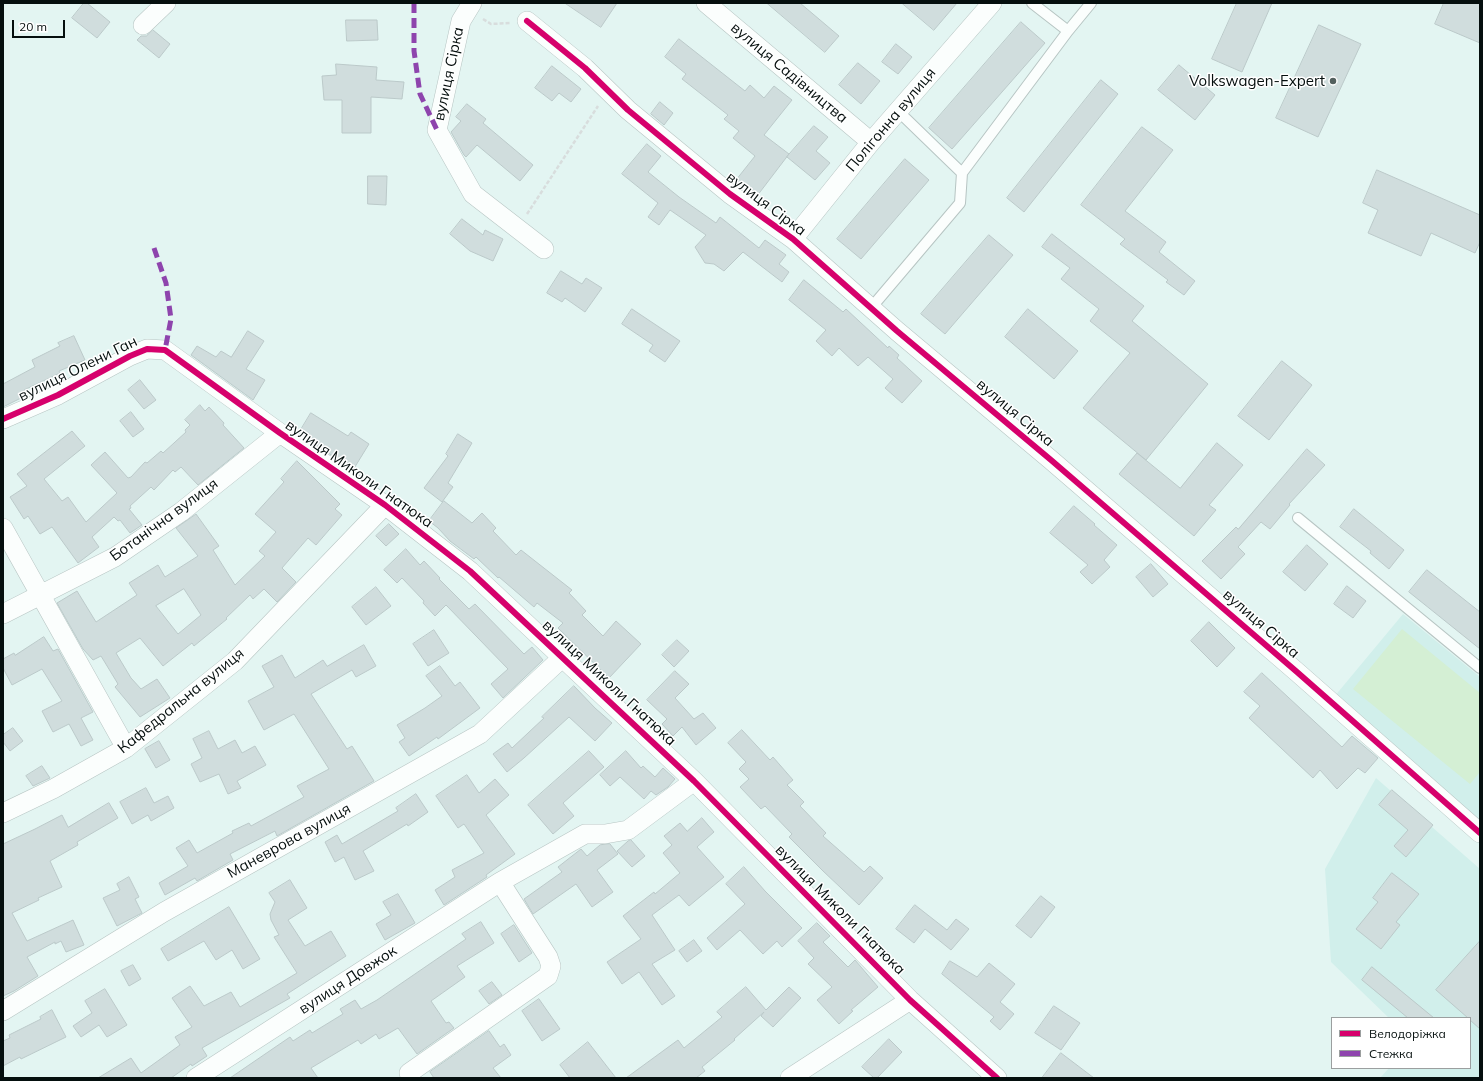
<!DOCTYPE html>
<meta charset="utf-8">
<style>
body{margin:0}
#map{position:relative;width:1483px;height:1081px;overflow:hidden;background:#e3f5f2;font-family:Mulish,sans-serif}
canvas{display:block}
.frame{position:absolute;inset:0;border:4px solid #050f0e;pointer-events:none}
.legend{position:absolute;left:1331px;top:1017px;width:140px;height:52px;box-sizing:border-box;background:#fff;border:1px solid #9b9f9f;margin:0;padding:5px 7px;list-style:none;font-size:12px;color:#050f0e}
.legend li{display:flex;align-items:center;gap:8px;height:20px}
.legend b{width:20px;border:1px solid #9b9f9f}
.scale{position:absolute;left:12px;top:20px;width:53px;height:18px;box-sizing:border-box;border:2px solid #050f0e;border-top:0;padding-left:5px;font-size:12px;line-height:14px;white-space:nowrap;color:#050f0e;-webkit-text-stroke:3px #fff;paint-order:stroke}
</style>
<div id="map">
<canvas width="1483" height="1081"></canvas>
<div class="frame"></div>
<ul class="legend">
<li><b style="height:5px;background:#d6006c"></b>Велодоріжка</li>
<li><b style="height:5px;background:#8e44ad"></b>Стежка</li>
</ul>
<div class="scale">20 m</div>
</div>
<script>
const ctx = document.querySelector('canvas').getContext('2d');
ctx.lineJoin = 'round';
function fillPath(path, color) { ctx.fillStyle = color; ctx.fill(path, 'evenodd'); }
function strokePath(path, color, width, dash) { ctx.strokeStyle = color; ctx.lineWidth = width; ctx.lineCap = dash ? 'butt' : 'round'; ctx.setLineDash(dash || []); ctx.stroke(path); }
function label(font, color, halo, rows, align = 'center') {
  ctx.font = font + ' Mulish,sans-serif'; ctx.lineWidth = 3; ctx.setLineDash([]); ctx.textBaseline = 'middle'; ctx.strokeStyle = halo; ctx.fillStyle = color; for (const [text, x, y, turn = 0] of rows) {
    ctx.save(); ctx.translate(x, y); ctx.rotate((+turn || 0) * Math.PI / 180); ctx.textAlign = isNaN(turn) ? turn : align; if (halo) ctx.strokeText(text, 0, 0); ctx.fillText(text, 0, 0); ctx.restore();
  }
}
fillPath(new Path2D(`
 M1403,614L1480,677V823L1334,697Z
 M1376,778L1480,869V1078H1380L1389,1068H1470V1018H1389L1331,962L1325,869Z`), '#d1efeb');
fillPath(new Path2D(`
 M1402,629L1480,693V772L1470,784L1353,689Z`), '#d4efd4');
const building = new Path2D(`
 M84,3H87L110,22L97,38L72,18Z
 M565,3H617L601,27Z
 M767,3H800L839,36L825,52Z
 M902,3H957L934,30Z
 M1237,3H1272L1242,72L1212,59Z
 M1444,3H1480V43L1435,24Z
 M346,20H377L378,40L347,41Z
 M1021,22L1045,43L952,149L929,128Z
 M1319,25L1361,44L1318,137L1276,118Z
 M153,30L170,44L159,58L137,40L141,36H146Z
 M679,39L745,91L750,85L764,98L774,86L792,100L764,135L789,154L757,196L736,180L755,156L733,138L739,131L724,119L728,115L682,79L686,74L665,57Z
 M896,44L912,57L898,74L882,62Z
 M858,63L880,81L861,104L839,85Z
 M336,64L377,67L376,80L404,82L402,99L371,97V133H342V100H324L322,76L336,75Z
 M1179,65L1215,95L1195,120L1158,90Z
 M552,66L581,89L571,102L559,93L552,101L535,88Z
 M1101,80L1118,94L1024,212L1007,198Z
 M660,102L673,113L664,125L651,114Z
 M467,104L486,119L483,123L533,165L520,181L477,145L466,157L464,155L451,132L461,121L456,117Z
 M814,126L828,137L816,151L830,163L815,180L787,157Z
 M1142,127L1173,150L1125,211L1166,242L1159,252L1195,281L1184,295L1166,282L1168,280L1120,244L1125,239L1081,205Z
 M647,144L661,156L648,172L679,197L716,223L720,217L759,248L765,240L786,255L779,264L789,272L782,282L743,252L724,271L714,264L705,263L695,247L706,235L670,210L659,225L648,217L658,203L622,174Z
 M905,159L929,180L861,259L837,239Z
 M1377,170L1480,215V242L1475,253L1431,233L1421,256L1368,233L1378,210L1363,203Z
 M368,176H387L386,205L368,204Z
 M462,219L483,235L485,230L503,239L493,261L470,251L450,234Z
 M1052,234L1144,306L1132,321L1208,384L1146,460L1083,408L1130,353L1090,321L1099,309L1061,279L1070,268L1042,247Z
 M989,235L1013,255L945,334L921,314Z
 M561,271L582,284L586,278L602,288L585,312L565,298L562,302L547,293Z
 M804,280L843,312L846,309L888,348L889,346L899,355L897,358L922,381L902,403L885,388L893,379L868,357L858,366L839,348L832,356L816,341L826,330L789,300Z
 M632,309L680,341L665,362L649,351L653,345L622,324Z
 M1028,309L1078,351L1054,379L1005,337Z
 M248,331L264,341L246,369L265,380L253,400L191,355L197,346L216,357L221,351L231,357Z
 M74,336L85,360L59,371L60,373L24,390L27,395L3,407V384L35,367L32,360L60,346L58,343Z
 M1282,361L1312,385L1269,440L1238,416Z
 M140,380L156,400L144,409L128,390Z
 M200,405L205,411L209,407L224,423L223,425L244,448L198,485L181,467L175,472L173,470L154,490L151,487L130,506L131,508L129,509L142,525L130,533L120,520L118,521L114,517L92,537L99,547L78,563L52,527L40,534L28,516L24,519L10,497L27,486L17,474L72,431L85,446L44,479L62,501L68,497L86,522L117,493L91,465L105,452L128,478L131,477L145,462L147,463L161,451L163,453L186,432L185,430L190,425L185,420Z
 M131,412L144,429L133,437L120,421Z
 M311,413L348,436L351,432L369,444L353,470L299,433Z
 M458,434L472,443L448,483L453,487L442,502L424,488L448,456L446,454Z
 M1217,443L1243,465L1209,505L1216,510L1194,536L1119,474L1137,453L1180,488Z
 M1307,449L1325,465L1289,504L1290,505L1270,529L1261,522L1238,547L1245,554L1221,579L1202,561L1236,527L1238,529Z
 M297,461L340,504L335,509L342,515L316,545L308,538L282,568L296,582L277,602L264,589L253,599L250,595L226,618L227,619L194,646L192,643L163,666L140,638L116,653L131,678L141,689L157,679L170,698L140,717L115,687L118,684L101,656L93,660L83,649L57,603L77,591L96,622L137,595L129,583L158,565L165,577L198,556L176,528L196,514L219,546L213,550L235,585L265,556L259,551L276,532L255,514L284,482L281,479ZM184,589L201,615L178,634L156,606Z
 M444,501L472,523L482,513L496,528L493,531L516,555L521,550L572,590L569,593L586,611L582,615L603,636L616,621L641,644L609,678L558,628L563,623L537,603L534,607L499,577L498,578L476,557L474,559L450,541L438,528L429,521Z
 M1074,506L1095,524L1094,525L1117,545L1104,560L1110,567L1092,584L1080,572L1088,565L1050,533Z
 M1354,509L1404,550L1389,569L1370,553L1371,551L1340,527Z
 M389,524L399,534L386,546L376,536Z
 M1307,545L1328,564L1305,591L1283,572Z
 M406,549L420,565L424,561L440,578L439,579L469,609L475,604L524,654L532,647L543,660L503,698L491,684L508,669L446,605L435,616L423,603L424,601L402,578L397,583L384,570Z
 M1151,564L1168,584L1153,597L1136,577Z
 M1427,570L1480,612V649L1409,592Z
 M1347,586L1366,601L1353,618L1334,604Z
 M376,587L391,606L366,625L352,607Z
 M1209,622L1235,648L1217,667L1191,641Z
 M434,630L449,653L428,666L413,644Z
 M44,637L53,651L58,649L93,712L81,718L93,740L81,746L69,724L53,732L42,711L62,701L42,669L12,685L3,668V659L14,653L15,655Z
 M677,640L689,651L674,667L662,655Z
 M364,645L376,666L356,677L352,670L311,694L347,749L352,746L374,781L277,836L275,831L230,854L233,860L197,881L195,878L165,895L159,883L188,866L176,848L189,840L197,853L233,833L232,831L249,823L251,826L304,797L297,786L329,769L294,714L264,730L248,701L274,687L262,666L282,655L295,678L323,660L327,666Z
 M440,666L455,686L460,682L480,708L438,739L437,737L409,756L399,742L405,738L397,725L425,708L442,696L426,676Z
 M675,671L689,684L675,698L694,719L703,713L716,728L696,745L682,727L673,736L662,724L667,719L647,700Z
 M1262,673L1342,747L1352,736L1378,758L1365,773L1358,768L1337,789L1320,770L1313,778L1249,718L1260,706L1244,692Z
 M574,686L595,708L612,723L595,741L569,717L524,758L507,772L493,754L508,743L512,748L544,718L542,717Z
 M13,728L23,741L10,751L3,742V735Z
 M742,730L770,760L773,757L793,780L787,785L804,802L800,806L826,833L823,836L864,872L870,866L883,878L859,905L823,871L789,837L792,834L765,806L761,809L740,787L749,779L739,769L746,762L728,743Z
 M209,731L218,749L235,740L242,753L255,746L266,765L237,781L241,788L228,794L219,774L200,782L191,764L202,758L193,739Z
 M159,741L170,760L156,768L145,749Z
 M589,751L604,767L563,803L574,816L553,834L528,805Z
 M626,751L641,768L643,766L655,777L663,768L675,779L668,787L656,795L651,791L644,799L620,777L610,786L600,775Z
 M42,766L50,778L33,786L26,776Z
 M467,775L479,793L495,779L509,795L486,815L515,854L486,875L487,877L444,905L435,890L455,877L452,870L484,853L464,824L458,828L436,796Z
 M146,788L154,803L168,796L174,808L151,821L148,815L132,824L120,802Z
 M1392,790L1433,825L1406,857L1394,846L1408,830L1379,805Z
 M416,794L428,812L408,826L407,824L363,851L374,871L355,880L344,857L335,862L325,842L337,835L342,844L398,811L396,808Z
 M109,803L118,818L77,842L78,845L50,861L62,887L38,898L39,900L12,913L27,941L73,920L84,945L66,952L61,941L55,944V942L27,957L38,976L14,991L3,996V844L35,829L62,815L68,827Z
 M702,818L714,832L697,847L724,877L689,906L679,895L652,915L675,950L652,964L675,996L662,1005L639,972L622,984L607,962L641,939L623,916L654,892L655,894L680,873L663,853L672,845L664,836L680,823L687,831Z
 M631,840L645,856L632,867L617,851L628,841Z
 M610,844L618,854L597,870L613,892L592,907L576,884L533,914L524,899L562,872L558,867L581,849L587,856L600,845Z
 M744,867L765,891L802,928L782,947L777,941L763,954L740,930L717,950L707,938L745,904L726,884Z
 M1392,873L1419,894L1396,922L1400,925L1381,949L1356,929L1378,902L1373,898Z
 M129,877L139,897L135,899L142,913L117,926L103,898L120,890L117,884Z
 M290,880L307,908L288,920L305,946L331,931L346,956L287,994L290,998L202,1048L207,1056L192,1066L191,1064L171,1078H98L131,1058L141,1073L180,1045L175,1037L192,1027L172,998L190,986L204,1006L231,992L240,1007L297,973L274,937L279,935L271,920L270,914L275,902L269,893Z
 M398,894L415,923L385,940L376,924L391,915L383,902Z
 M1041,896L1055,907L1031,938L1016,926Z
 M915,905L947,930L956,919L969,929L951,950L925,929L914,943L896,929Z
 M229,907L260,959L243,969L232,950L216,960L204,941L168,961L161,949Z
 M481,922L494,943L457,966L465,977L431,1001L446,1023L449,1022L454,1028L417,1054L398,1028L379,1039L376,1034L361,1044L358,1040L311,1068L318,1078H230L290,1037L293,1041L310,1030L312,1033L343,1014L340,1009L355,1000L361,1009L377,1000L466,939L462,934Z
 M817,923L830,936L823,942L848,967L855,960L878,987L851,1010L853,1011L839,1024L817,1000L832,987L808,964L814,958L798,941Z
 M514,925L532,953L519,962L501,934Z
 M694,940L702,951L687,962L679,951Z
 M1480,941V1029L1470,1020V1018H1468L1436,990Z
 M950,961L977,977L989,963L1015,984L1000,1002L1014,1014L1000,1030L990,1021L994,1017L942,974Z
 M133,965L141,979L129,986L121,971Z
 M1372,967L1434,1018H1408L1362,980Z
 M492,982L502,995L489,1004L479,991Z
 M746,987L766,1010L789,987L801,998L773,1027L761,1016L764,1012L734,1039L735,1040L702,1067L705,1071L696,1078H626L678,1040L684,1048L722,1017L717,1012Z
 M105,989L127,1025L107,1037L99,1025L81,1037L73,1026L92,1013L85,1001Z
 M539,999L560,1029L542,1041L522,1011Z
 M1054,1006L1080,1023L1061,1050L1035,1033Z
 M52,1010L66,1037L21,1059L20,1057L3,1066V1041L10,1038L9,1035L41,1019L40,1017Z
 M489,1031L500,1047L504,1044L511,1055L493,1068L501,1078H434L430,1072Z
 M889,1039L902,1052L877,1078H874L862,1067Z
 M588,1042L616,1078H570L560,1065Z
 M1061,1053L1094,1078H1042Z`);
fillPath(building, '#d0dddd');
strokePath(building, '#bbc9c9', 1);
const lane = new Path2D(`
 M1032,3L1068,31
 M898,111L962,173L1068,31L1091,3
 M871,308L960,203L962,173
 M1298,518L1480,668`);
const street = new Path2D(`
 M472,3L461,21L437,130L473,194L544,249
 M706,3L871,142
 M527,21L585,68L628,110L730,194L793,239L897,331L1051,460L1297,672L1480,833
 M143,25L166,3
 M793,239L871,142L992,3
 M3,419L58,395L130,356L147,349L165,350L280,433L385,505L470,571L694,781L910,1000L997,1078
 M3,528L126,748
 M3,614L115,557L181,512L280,433
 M3,813L53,789L126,748L235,661L385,505
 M3,1011L164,912L480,734L563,657
 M409,1073L548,976L551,966L548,957L500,882
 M196,1078L500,882L585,834H605L628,830L694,781
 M790,1078L910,1000`);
strokePath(lane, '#b7c5c3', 12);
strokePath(street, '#b7c5c3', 20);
strokePath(new Path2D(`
 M483,19L491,24L510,23
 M527,214L598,106`), '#d8dddd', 2.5, [4, 2]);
strokePath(lane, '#fbfefd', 10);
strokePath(street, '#fbfefd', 19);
strokePath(new Path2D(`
 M414,3V51L420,94L437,130
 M154,248L166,283L171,319L165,350`), '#8e44ad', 5, [10, 5]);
strokePath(new Path2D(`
 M527,21L585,68L628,110L730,194L793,239L897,331L1051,460L1297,672L1480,833
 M3,419L58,395L130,356L147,349L165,350L280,433L385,505L470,571L694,781L910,1000L997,1078`), '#d6006c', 6);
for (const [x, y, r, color] of [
 [1333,81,4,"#53605e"]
]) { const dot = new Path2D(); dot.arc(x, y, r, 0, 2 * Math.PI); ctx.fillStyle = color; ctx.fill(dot); strokePath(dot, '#fff', 1.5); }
label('15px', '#050f0e', '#fff', [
 ["вулиця Садівництва",789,73,40],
 ["вулиця Сірка",449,74,-78],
 ["Полігонна вулиця",891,120,-50],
 ["вулиця Сірка",766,204,37],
 ["вулиця Олени Ган",78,369,-26],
 ["вулиця Сірка",1015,413,40],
 ["вулиця Миколи Гнатюка",359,474,35],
 ["Ботанічна вулиця",164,520,-36],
 ["вулиця Сірка",1261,624,41],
 ["вулиця Миколи Гнатюка",609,683,43],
 ["Кафедральна вулиця",181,701,-39],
 ["Маневрова вулиця",289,841,-29],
 ["вулиця Миколи Гнатюка",840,910,45],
 ["вулиця Довжок",348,980,-33]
]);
label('15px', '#050f0e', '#fff', [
 ["Volkswagen-Expert",1325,81]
], 'right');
</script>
